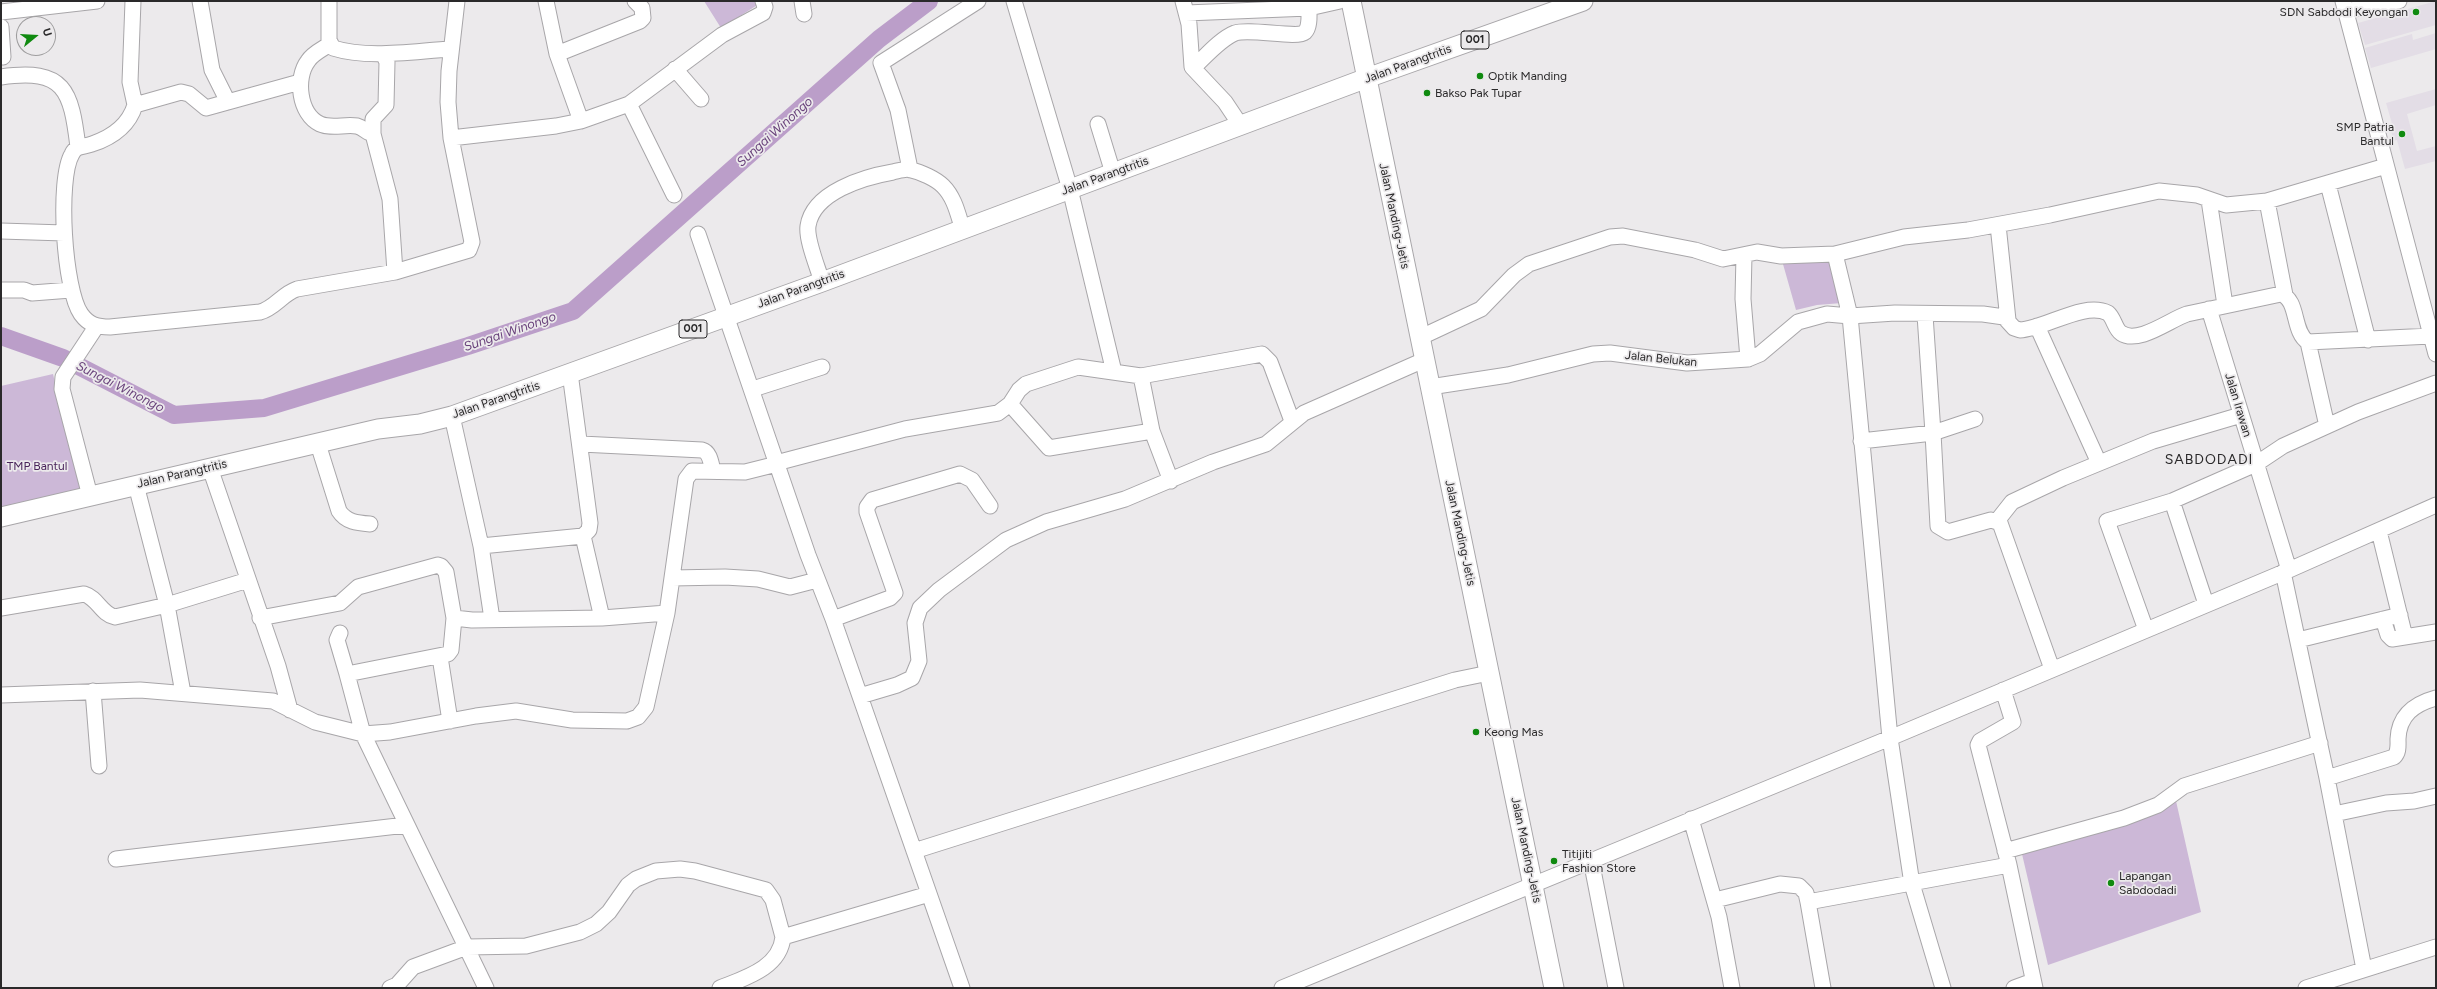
<!DOCTYPE html>
<style>
body{margin:0}
#map{position:relative;width:2437px;height:989px;overflow:hidden;background:#eceaec;font-family:Figtree,sans-serif}
canvas{display:block}
.frame{position:absolute;inset:0;border:2px solid #2a292a;pointer-events:none}
.north{position:absolute;left:16px;top:16px;width:40px;height:40px;box-sizing:border-box;background:#eceaec;border:1px solid #9e9d9e;border-radius:50%;rotate:72deg;font-size:11px;font-weight:700;line-height:16px;text-align:center;color:#2a292a}
.north::after{content:'';display:block;margin:auto;width:14px;height:18px;background:#108a10;clip-path:polygon(50% 0,100% 100%,50% 72%,0 100%)}
</style>
<div id="map">
<canvas width="2437" height="989"></canvas>
<div class="frame"></div>
<div class="north">U</div>
</div>
<script>
const ctx = document.querySelector('canvas').getContext('2d');
ctx.lineJoin = 'round';
function fillPath(path, color) { ctx.fillStyle = color; ctx.fill(path, 'evenodd'); }
function strokePath(path, color, width, dash) { ctx.strokeStyle = color; ctx.lineWidth = width; ctx.lineCap = dash ? 'butt' : 'round'; ctx.setLineDash(dash || []); ctx.stroke(path); }
function label(font, color, halo, rows, align = 'center') {
  ctx.font = font + ' Figtree,sans-serif'; ctx.lineWidth = 3.5; ctx.setLineDash([]); ctx.textBaseline = 'middle'; ctx.strokeStyle = halo; ctx.fillStyle = color; for (const [text, x, y, turn = 0] of rows) {
    ctx.save(); ctx.translate(x, y); ctx.rotate((+turn || 0) * Math.PI / 180); ctx.textAlign = isNaN(turn) ? turn : align; if (halo) ctx.strokeText(text, 0, 0); ctx.fillText(text, 0, 0); ctx.restore();
  }
}
fillPath(new Path2D(`
 M2436,1V25L2365,45L2358,23Z
 M2436,33V49L2371,68L2365,48L2412,34L2413,40Z
 M2436,89V105L2407,114L2417,151L2436,146V161L2405,169L2397,140L2394,141L2390,128L2393,127L2386,103Z`), '#e3dde6');
fillPath(new Path2D(`
 M704,1H757L759,4L721,28Z
 M1833,256L1842,303L1817,305L1796,310L1781,257Z
 M53,374L81,494L1,512V386Z
 M2176,801L2201,912L2048,965L2022,854Z`), '#ccb8d7');
strokePath(new Path2D(`
 M1,336L63,358L174,415L264,408L468,346L573,311L879,39L929,1`), '#bb9ec9', 18);
const minor = new Path2D(`
 M133,1L130,82L135,105
 M200,1L212,70L228,102
 M329,1V40L333,48C368,59 414,51 451,49
 M546,1L557,54L581,121
 M802,1L804,14
 M1014,1L1070,189L1114,372
 M1183,1L1189,24L1192,67L1225,102L1241,126
 M2343,1L2436,354
 M2345,11L2399,1
 M1,12L97,1
 M1186,13L1309,8
 M1,27L3,57
 M330,44C323,49 313,53 308,61C295,78 299,114 320,124C331,129 345,124 357,126C364,128 367,133 373,134
 M383,54L387,62L386,105L373,119V134L390,199L395,272
 M557,54L640,21L643,18L642,8L635,1
 M1193,68C1205,57 1220,39 1235,33C1251,28 1297,39 1305,32C1310,27 1309,15 1309,8L1340,1
 M675,69L701,99
 M1,77C65,68 71,90 78,147
 M300,82L206,108L189,94L181,92L135,105C129,125 113,137 92,144C84,147 76,145 72,154C57,179 64,290 81,314C89,325 97,327 110,327L260,312C275,308 282,294 297,289L395,272L469,250L472,242L451,138L448,102L449,71L457,1
 M629,104L674,195
 M1098,124L1113,173
 M451,138L556,126L581,121L629,104L722,35L763,13L765,7L763,1
 M910,169L898,110L881,63L978,1
 M2328,184L2368,340
 M2209,200L2225,305
 M2267,201L2285,295
 M1998,225L2008,320
 M1,231L64,233
 M698,234L808,555L833,619L962,988
 M1835,254L1850,316L1890,738L1912,884L1943,988
 M1744,255L1743,299L1748,359
 M822,282C818,268 806,240 808,226C813,192 864,177 893,172C898,171 906,168 911,170C921,172 936,179 943,186C955,198 958,215 963,230
 M1,290H24L32,293L71,290
 M2209,309L2289,570
 M1925,315L1933,433L1975,419
 M2037,326L2099,463
 M1419,338L1481,309L1514,275L1529,264L1610,237L1623,236L1695,250L1723,259L1757,252L1781,256L1835,254L1904,237L1968,230L2050,215L2159,191L2197,195L2226,205L2267,201L2386,166
 M2308,342L2327,426
 M1141,376L1152,431L1171,481
 M1430,387L1508,375L1593,354L1610,353L1687,363L1748,359L1760,354L1798,322L1827,314L1850,316L1895,313L1983,314L2004,317L2014,328L2020,330C2045,329 2084,301 2108,313C2114,318 2115,329 2121,333C2138,345 2171,319 2187,314L2281,294C2299,300 2292,332 2308,342L2431,336
 M753,389L822,367
 M1010,404L1049,448L1152,431
 M452,416L481,546L583,536L589,530L590,523L570,373
 M1861,441L1933,433L1938,526L1948,532L1991,520L2000,523L2052,669
 M318,444L339,511C346,522 357,523 370,524
 M581,444L702,450C710,452 711,463 713,471
 M776,463L905,429L998,413L1010,404L1019,390L1026,384L1078,367L1141,376L1262,354L1270,362L1292,421
 M210,468L278,666L290,710
 M136,485L167,605L183,693
 M90,496L62,389L63,377L96,327
 M2172,501L2206,604
 M1997,521L2012,502L2063,478L2153,441L2241,415
 M2379,531L2405,637
 M583,536L602,618
 M481,546L492,619
 M2283,572L2327,778L2364,969
 M672,578L725,577L758,579L790,587L817,580
 M1,608L84,594C98,598 101,614 115,617L167,605L248,580
 M260,618L340,603L358,587L438,565L441,566L446,572L454,618L472,620L602,618L667,613
 M454,618L451,650L448,654L347,674L363,734L486,988
 M833,619L890,598L895,593L867,512V507L872,500L960,474L972,480L990,506
 M2383,619L2388,635L2392,639L2436,632
 M2146,630L2107,521L2172,501L2256,464L2283,446L2358,412L2436,383
 M340,633L337,640L347,674
 M2298,640L2400,615
 M440,657L450,721
 M2003,690L2013,722L1980,741L1978,745L2009,865L2035,988
 M93,691L99,766
 M1,695L140,690L273,701L315,722L363,734L390,732L476,716L516,711L572,720L627,721L638,717L646,707L667,613L686,479L692,471L745,472L777,464
 M860,696L897,685L912,678L919,661L915,623L920,608L939,590L1006,540L1046,522L1125,499L1213,462L1266,444L1304,413L1424,360
 M2327,778L2394,757C2399,752 2398,746 2398,739C2399,715 2414,704 2436,698
 M2334,814L2386,803L2414,801L2436,796
 M1691,819L1719,917L1732,988
 M914,851L1455,680L1489,673
 M2005,851L2124,818L2158,805L2184,786L2320,743
 M116,859L406,825
 M1591,860L1616,988
 M1715,900L1780,884L1799,886L1806,893L1808,902L1823,988
 M1808,902L2009,865
 M390,988L397,985L413,967L467,947L526,946L580,932L596,924L609,912L628,885L636,879L656,871L680,869L695,871L766,890L773,900L783,937
 M720,988C745,978 780,968 783,937L929,894
 M1282,988L1890,738L2289,570L2436,505
 M2014,988L2033,981
 M2306,988L2436,947`);
const major = new Path2D(`
 M1351,1L1554,988
 M1,517L378,429L420,424L452,416L822,282L1367,78L1583,1`);
strokePath(minor, '#a8a6a9', 17);
strokePath(major, '#a8a6a9', 21);
strokePath(minor, '#fff', 15);
strokePath(major, '#fff', 19);
for (const [x, y, r, color] of [
 [2416,12,4,"#108a10"],
 [1480,76,4,"#108a10"],
 [1427,93,4,"#108a10"],
 [2402,134,4,"#108a10"],
 [1476,732,4,"#108a10"],
 [1554,861,4,"#108a10"],
 [2111,883,4,"#108a10"]
]) { const dot = new Path2D(); dot.arc(x, y, r, 0, 2 * Math.PI); ctx.fillStyle = color; ctx.fill(dot); strokePath(dot, '#eceaec', 1.5); }
for (const [x, y, w] of [
 [1475,40,28],
 [693,329,28]
]) { const box = new Path2D(); box.roundRect(x - w / 2, y - 9, w, 18, 3); ctx.fillStyle = '#eceaec'; ctx.fill(box); strokePath(box, '#2a292a', 1); }
label('bold 11px', '#2a292a', null, [
 ["001",1475,40],
 ["001",693,329]
]);
label('12px', '#2a292a', '#eceaec', [
 ["SDN Sabdodi Keyongan",2408,12,"right"],
 ["Optik Manding",1488,76],
 ["Bakso Pak Tupar",1435,93],
 ["SMP Patria",2394,127,"right"],
 ["Bantul",2394,141,"right"],
 ["Keong Mas",1484,732],
 ["Titijiti",1562,854],
 ["Fashion Store",1562,868],
 ["Lapangan",2119,876],
 ["Sabdodadi",2119,890]
], 'left');
label('12px', '#2a292a', '#eceaec', [
 ["Jalan Parangtritis",1408,64,-20],
 ["Jalan Parangtritis",1105,176,-20],
 ["Jalan Manding-Jetis",1394,216,78],
 ["Jalan Parangtritis",801,289,-20],
 ["Jalan Belukan",1661,359,6],
 ["Jalan Parangtritis",496,400,-19],
 ["Jalan Irawan",2238,405,73],
 ["Jalan Parangtritis",182,474,-13],
 ["Jalan Manding-Jetis",1460,533,78],
 ["Jalan Manding-Jetis",1526,850,78]
]);
label('12px', '#4a245b', '#eceaec', [
 ["TMP Bantul",37,466]
]);
label('italic 13px', '#6a437c', '#eceaec', [
 ["Sungai Winongo",775,132,-42],
 ["Sungai Winongo",510,332,-19],
 ["Sungai Winongo",120,387,27]
]);
ctx.letterSpacing = '1px';
label('14px', '#2a292a', '#eceaec', [
 ["SABDODADI",2209,460]
]);
ctx.letterSpacing = '0px';
</script>
